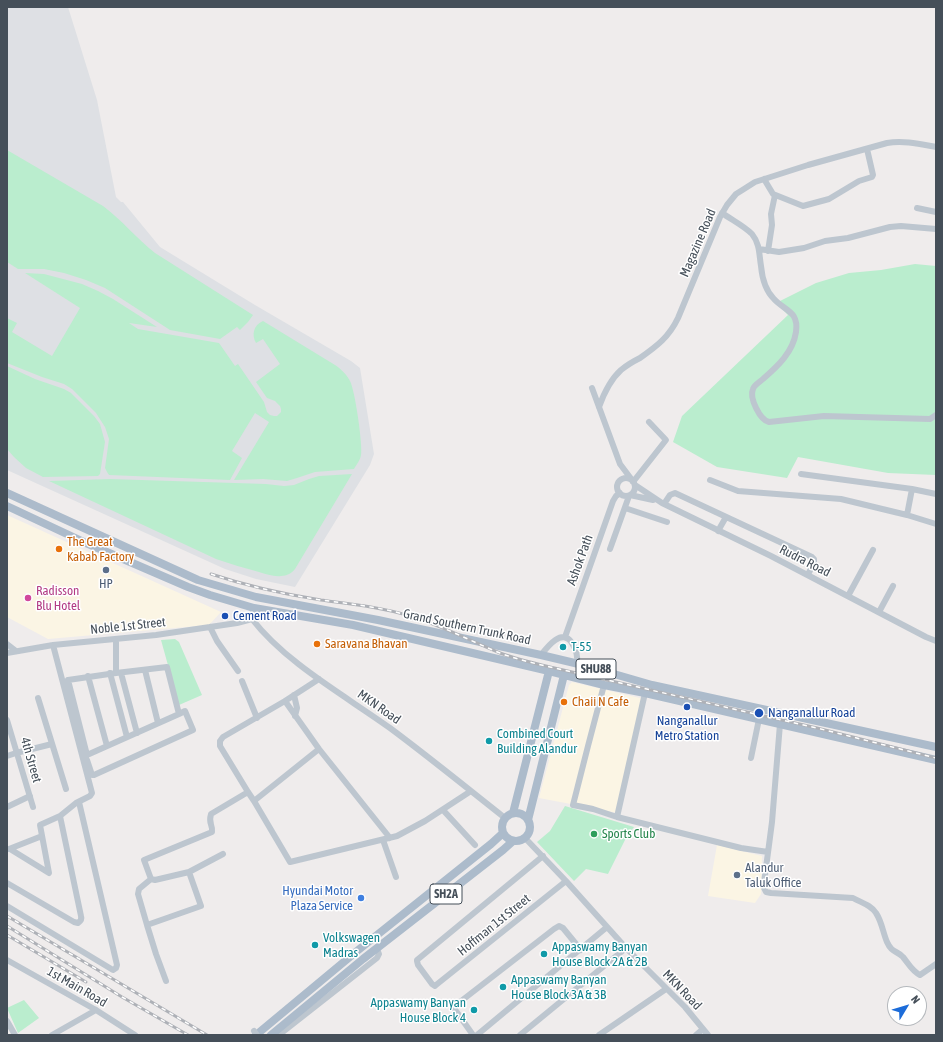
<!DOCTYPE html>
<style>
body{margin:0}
#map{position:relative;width:943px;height:1042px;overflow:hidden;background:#efecec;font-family:"Asap Condensed",sans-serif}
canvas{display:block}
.frame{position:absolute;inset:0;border:8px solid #454f59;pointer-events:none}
.north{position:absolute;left:887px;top:986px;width:40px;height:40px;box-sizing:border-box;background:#fff;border:1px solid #b5b9bd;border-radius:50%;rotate:52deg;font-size:11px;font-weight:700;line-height:16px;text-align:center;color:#454f59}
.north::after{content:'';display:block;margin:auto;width:14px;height:18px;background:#1c6cd9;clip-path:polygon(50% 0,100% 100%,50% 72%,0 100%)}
</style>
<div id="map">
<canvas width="943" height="1042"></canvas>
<div class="frame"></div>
<div class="north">N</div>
</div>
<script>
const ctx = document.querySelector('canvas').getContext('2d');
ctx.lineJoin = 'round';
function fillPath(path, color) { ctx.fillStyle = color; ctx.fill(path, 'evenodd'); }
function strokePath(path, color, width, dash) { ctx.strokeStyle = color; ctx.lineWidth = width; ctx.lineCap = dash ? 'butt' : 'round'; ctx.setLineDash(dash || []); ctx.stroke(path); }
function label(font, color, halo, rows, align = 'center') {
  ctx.font = font + ' "Asap Condensed",sans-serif'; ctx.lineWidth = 3; ctx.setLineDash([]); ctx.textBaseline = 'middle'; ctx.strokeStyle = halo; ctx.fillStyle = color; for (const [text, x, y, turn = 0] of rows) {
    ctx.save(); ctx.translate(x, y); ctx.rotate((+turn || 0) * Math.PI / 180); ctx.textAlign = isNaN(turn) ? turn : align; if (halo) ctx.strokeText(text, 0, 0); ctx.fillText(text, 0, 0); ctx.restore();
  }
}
fillPath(new Path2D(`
 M7,515L221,612L209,625L48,639L7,617Z
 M572,682L644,699L618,813L539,798L569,685Z
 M717,845L762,856L761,894L755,903L708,896Z`), '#fbf5e4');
fillPath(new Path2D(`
 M7,7H68L97,100L116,197L121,202H123L160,247L255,305L351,361L360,368L374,454L370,465L295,587L256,579L225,569L7,470Z`), '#dee0e4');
fillPath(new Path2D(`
 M7,150L103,206C122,220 136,238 155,253L253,315L248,322L240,330L237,327L220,339L170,330L105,288L86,280L64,273L44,269H18L7,262Z
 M915,264L936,266V475L888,473L798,457L787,478L717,467L673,442L682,416L788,315L776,303L816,283L849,273L881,270Z
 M25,273L44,274L82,284L98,291L113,299L157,327L129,323L138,329L219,343L235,366L238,364L264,402L267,412L270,415L274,416H277L281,412V409L280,406L275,401L267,398L256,382L280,364L263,339L256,343C251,334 254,325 263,321L335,365C341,369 347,375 350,381C355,390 363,446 361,455C360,461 356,465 354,469L315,472L297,478L287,481L263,479L234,480L269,422L255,413L232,451L242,458L230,480L109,475L107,472L105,468L109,439L105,427L96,413L72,389L64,384L42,377L7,363V318L17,323L12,332L52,356L80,308Z
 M7,366L35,379L64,389L71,393L94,416L100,424L105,442L100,474L98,476L43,477L26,468L14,457L7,449Z
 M352,474L295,569C292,573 287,576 281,576C274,577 266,574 259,572C245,568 230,564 216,559L49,481L110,479L266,484L284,486L294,485L309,479L319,476Z
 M175,639L179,642L202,695L179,705L161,640Z
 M565,806L634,827L626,838L608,874L586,869L574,881L537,842L550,831Z
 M24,1000L39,1018L18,1033L7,1008Z`), '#baedce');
strokePath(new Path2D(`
 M764,179L773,194L803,206L829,199L859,181L872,177L873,175L867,149
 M917,208L936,212
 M722,213C732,220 744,226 752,234C760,244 759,254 761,266C762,277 766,291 774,299C785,311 799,311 796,332C793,352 778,366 763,379C760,382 754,385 753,389C749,398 760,420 769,422L824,416L930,419L936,415
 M759,249L779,252L804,248L825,241L848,238L890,227L901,226L936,229
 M768,251L772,225L771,214L775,195
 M592,388L620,464L632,480
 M599,407C604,393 611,379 621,370C627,365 634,361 640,358C657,346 669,337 678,318L720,217L727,205L736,194L744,189L755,182L808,165L887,143C903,140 920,144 936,147
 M801,474L912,489L936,494
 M617 487a9 9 0 1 1 18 0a9 9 0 1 1-18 0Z
 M710,480L738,491L841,499L907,515L936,524
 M633,482L666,440L649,422
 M635,485L662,503L771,556L926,637L936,641
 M630,495L653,500
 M664,504L670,495L675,493L812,557L814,559V561L808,575
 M625,508L667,522
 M907,515L912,489
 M718,531L726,517
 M610,549L629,496
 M848,596L873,550
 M254,608L252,619C286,663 344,695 390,728C429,757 467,788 505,818
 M879,612L893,586
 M210,627L217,641L238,671
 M565,637L613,501L616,496L620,493
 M116,639V673L68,680L87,755L179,714L167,667L116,673
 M7,644L16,651
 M7,653L53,645L156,635L237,623L252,619
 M541,655C548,646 562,628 572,643C576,649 578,656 577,664
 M145,670L158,723
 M110,673L127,737
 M121,673L137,733
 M88,676L107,746
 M319,679L285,701L223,737L220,741V746L248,792L254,801L290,862L397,836L425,821L471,791
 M242,681L257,718
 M604,685L588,746L573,805L593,809L617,817L741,848L768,852
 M294,695L297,708L295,716
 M38,698L66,789
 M285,701L319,749L390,838
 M7,720L33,807
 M780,724L772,822L764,883V888L766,892L771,893L853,898C862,903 871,905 876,913C882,922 883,933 887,942C892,953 896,950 903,957C908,963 912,971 920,975L936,964
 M7,756L16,753L52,744
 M751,758L759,719
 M87,760L92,775H94L193,730L185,711L179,714
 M254,801L319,749
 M7,807L30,796
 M443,810L475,845
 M617,817L645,693
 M525,838L566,881L626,948L685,1007L708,1035
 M383,840L396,877
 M9,849L42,836
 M10,849L49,873L40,825L60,816L76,803L90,796L92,793L53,645
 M543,856L417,960V961L418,965L432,984L435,986L436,985L566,881
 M189,872L223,854
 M151,879L139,889L138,894L147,925L201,906L189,872L155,880L151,879L144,860L212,832C213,824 208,824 211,814L248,792
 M7,883L74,922L78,923C81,921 82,919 81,916L60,816
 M7,906L113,970L116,968L117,965L79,802
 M147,925L156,954L166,981
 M7,960L96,1010L135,1035
 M7,1021L15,1035
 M52,1035L96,1010
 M279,1035L377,958L379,954L377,949
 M473,1035L456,1011L454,1008L456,1005L554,929L559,926L563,928L581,950
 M477,1035L607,927
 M520,1035L626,948
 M599,1035L666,989
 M696,1035L703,1029`), '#bdc6cf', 6);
strokePath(new Path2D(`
 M7,493L198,580L256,597L378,620L541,655L583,665L652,685L936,747
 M7,506L86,543L188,587L210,595L254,608L353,625L549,671L604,685L645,693L936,760
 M513,813L549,671
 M502 827a14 14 0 1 1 28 0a14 14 0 1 1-28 0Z
 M528,820L564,675
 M256,1035L357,951L491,844L503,833
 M271,1035L363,959L503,850L513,841`), '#acbbcb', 8);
const rail = new Path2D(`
 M211,574C247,586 283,594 321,600C351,604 381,607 410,616C441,625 470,641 500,653C516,659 533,663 550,667L817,728L936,758
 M7,916L207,1035
 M7,926L122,997L188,1035
 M7,935L86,982`);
strokePath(rail, '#aeb1b7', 3);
strokePath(rail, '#fff', 1.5, [4.5]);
strokePath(new Path2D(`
 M254,1031L257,1035`), '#bdc6cf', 6);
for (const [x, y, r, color] of [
 [59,549,4,"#e8710a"],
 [106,570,4,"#5c6f8a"],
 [28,598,4,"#d1479c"],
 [225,616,4,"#1a4fb4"],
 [317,644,4,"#e8710a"],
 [563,647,4,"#0f9aa8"],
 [564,702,4,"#e8710a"],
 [687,707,4,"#1a4fb4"],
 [759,713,5,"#1a4fb4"],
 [489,741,4,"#0f9aa8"],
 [594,834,4,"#2e9e5b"],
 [737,875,4,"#5c6f8a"],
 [361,898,4,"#3f7fe0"],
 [315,945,4,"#0f9aa8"],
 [544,954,4,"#0f9aa8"],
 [503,987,4,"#0f9aa8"],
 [474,1010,4,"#0f9aa8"]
]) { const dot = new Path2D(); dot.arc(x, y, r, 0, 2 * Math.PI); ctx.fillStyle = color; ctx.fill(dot); strokePath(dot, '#fff', 1.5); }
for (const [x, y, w] of [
 [596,669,40],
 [446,894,32]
]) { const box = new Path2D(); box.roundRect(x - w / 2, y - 10, w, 20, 3); ctx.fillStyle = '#fff'; ctx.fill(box); strokePath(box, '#454f59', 1); }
label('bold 12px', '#454f59', null, [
 ["SHU88",596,669],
 ["SH2A",446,894]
]);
label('13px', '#454f59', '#fff', [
 ["Magazine Road",698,243,-67],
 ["Ashok Path",580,560,-70],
 ["Rudra Road",805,561,27],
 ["Noble 1st Street",128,626,-6],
 ["Grand Southern Trunk Road",467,627,12],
 ["MKN Road",379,707,35],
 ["4th Street",31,760,74],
 ["Hoffman 1st Street",494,925,-39],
 ["1st Main Road",77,987,30],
 ["MKN Road",682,990,46]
]);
label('13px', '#c56008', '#fff', [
 ["The Great",67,542],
 ["Kabab Factory",67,557],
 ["Saravana Bhavan",325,644],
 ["Chaii N Cafe",572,702]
], 'left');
label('13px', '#4e5e75', '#fff', [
 ["HP",106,584],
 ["Alandur",745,868,"left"],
 ["Taluk Office",745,883,"left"]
]);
label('13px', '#b23c85', '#fff', [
 ["Radisson",36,591],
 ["Blu Hotel",36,606]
], 'left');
label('13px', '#164399', '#fff', [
 ["Cement Road",233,616],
 ["Nanganallur Road",768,713],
 ["Nanganallur",687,721,"center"],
 ["Metro Station",687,736,"center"]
], 'left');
label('13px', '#0d838f', '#fff', [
 ["T-55",571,647],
 ["Combined Court",497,734],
 ["Building Alandur",497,749],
 ["Volkswagen",323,938],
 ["Madras",323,953],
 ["Appaswamy Banyan",552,947],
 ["House Block 2A & 2B",552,962],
 ["Appaswamy Banyan",511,980],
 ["House Block 3A & 3B",511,995],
 ["Appaswamy Banyan",466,1003,"right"],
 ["House Block 4",466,1018,"right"]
], 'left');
label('13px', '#27864d', '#fff', [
 ["Sports Club",602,834]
], 'left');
label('13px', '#366cbe', '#fff', [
 ["Hyundai Motor",353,891],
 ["Plaza Service",353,906]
], 'right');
</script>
